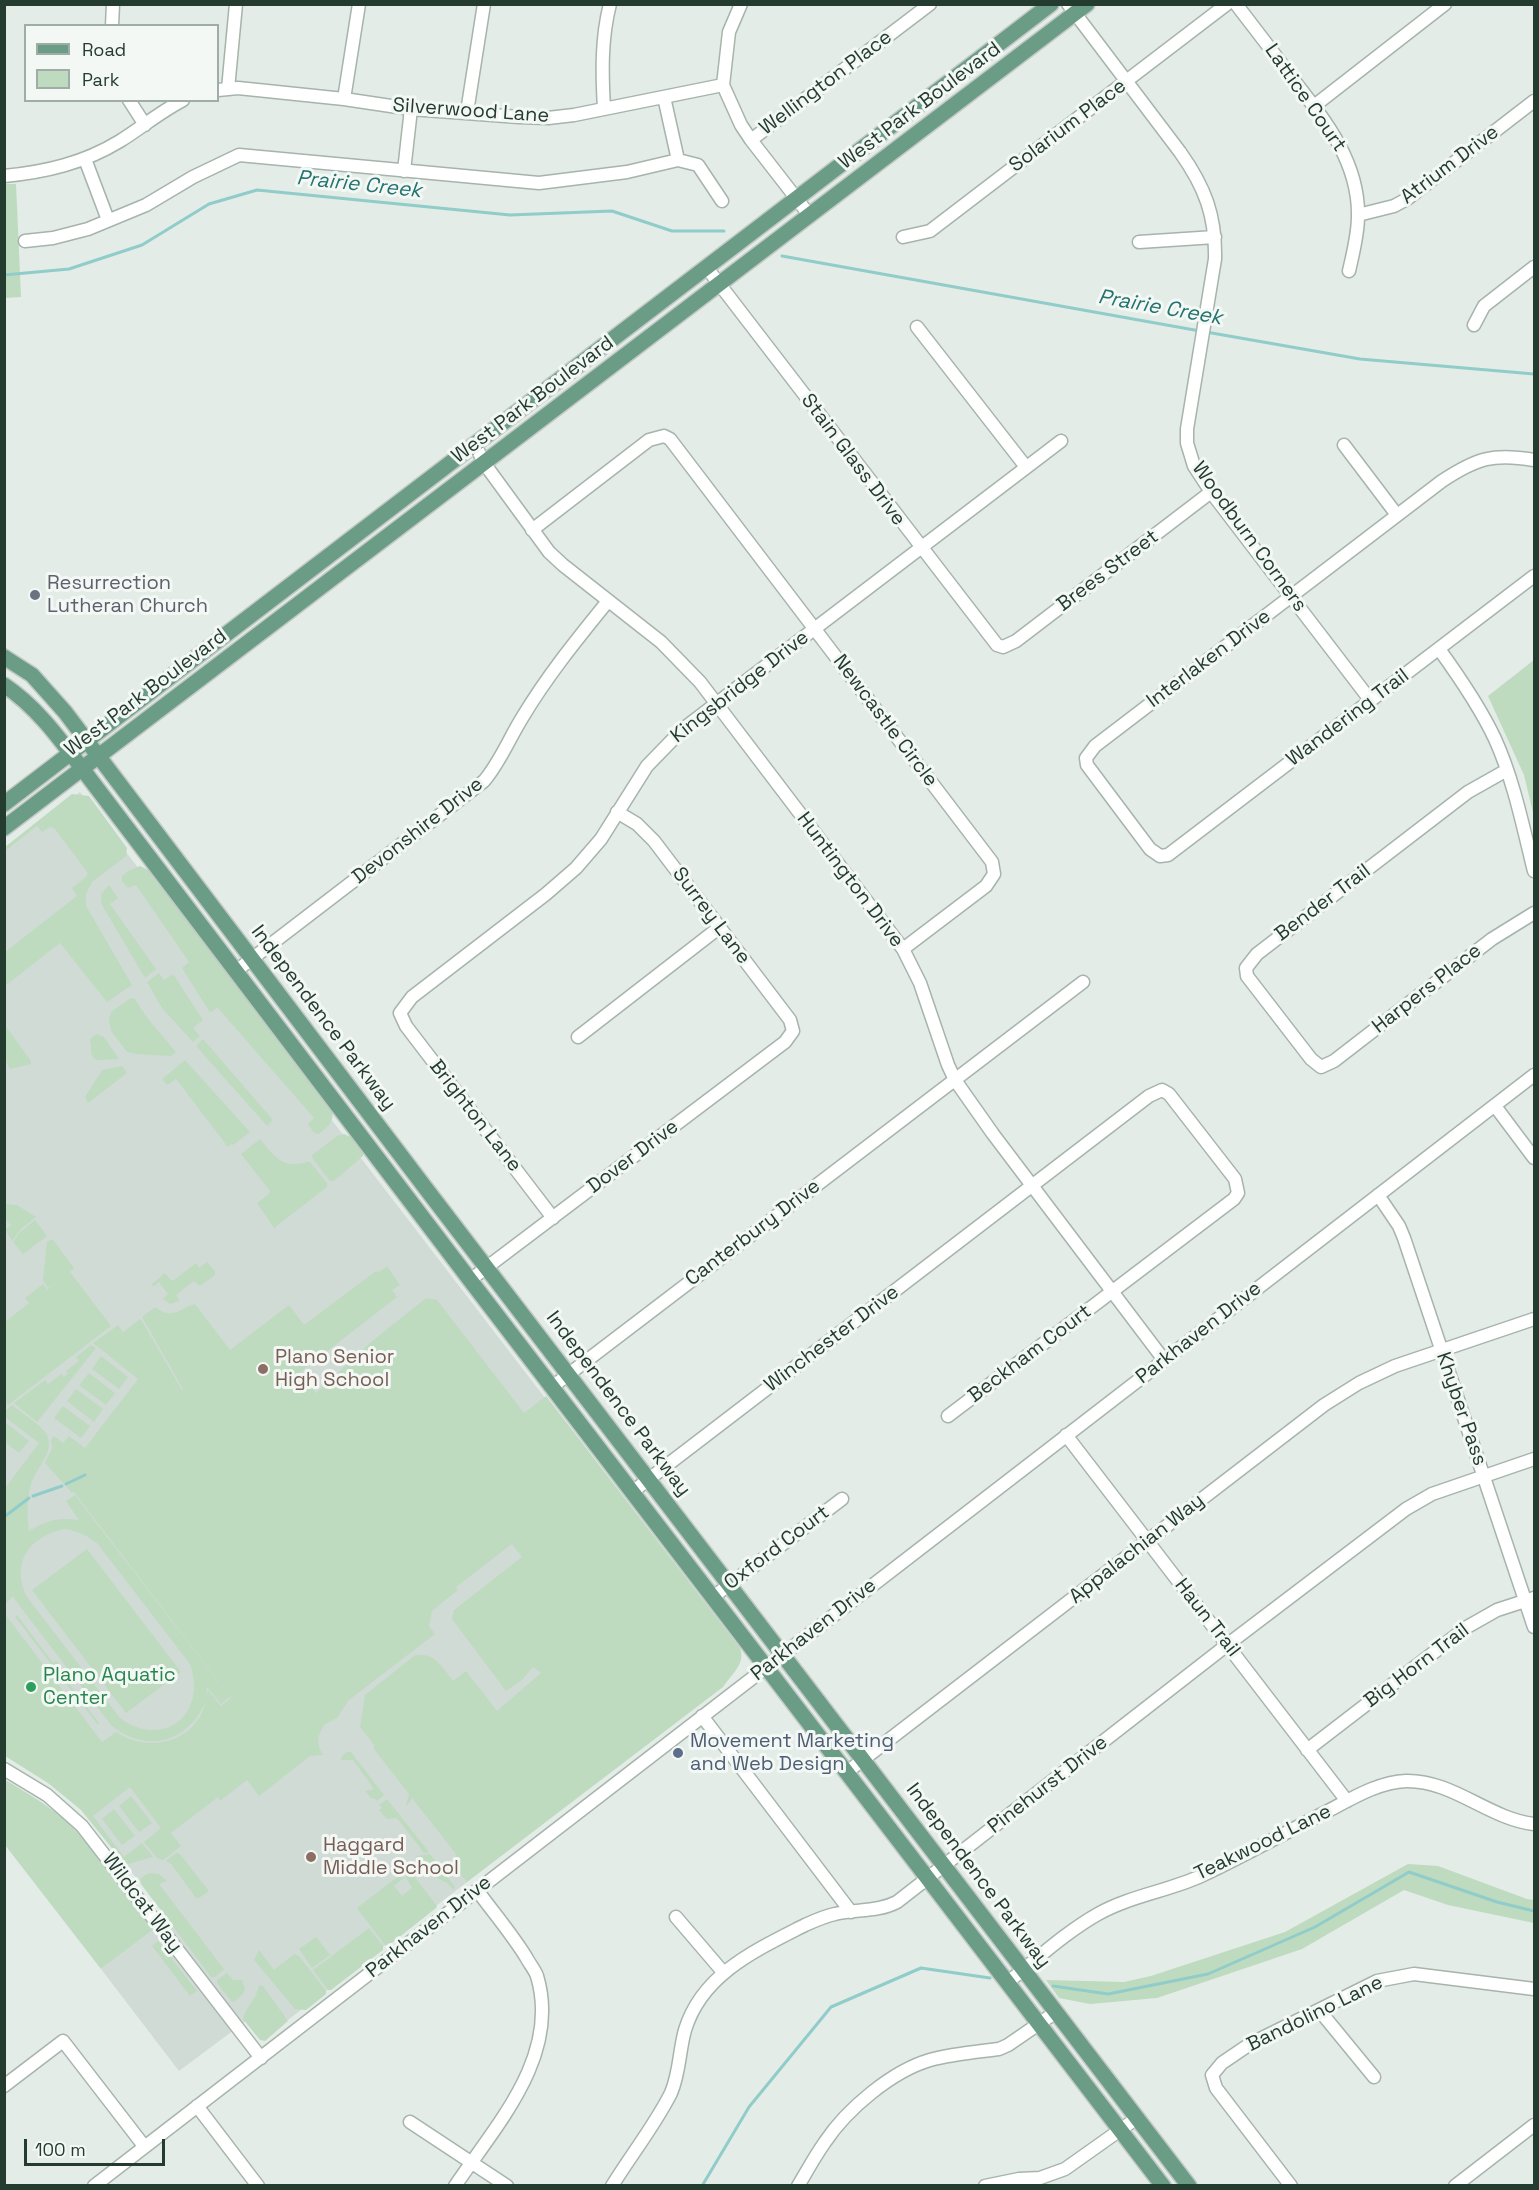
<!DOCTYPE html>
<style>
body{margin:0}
#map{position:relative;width:1539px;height:2190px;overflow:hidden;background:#e3ece6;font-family:"Space Grotesk",sans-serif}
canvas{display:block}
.frame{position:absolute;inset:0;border:6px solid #243c30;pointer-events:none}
.legend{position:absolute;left:24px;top:24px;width:195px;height:78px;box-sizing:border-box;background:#f3f8f5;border:2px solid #a0ada6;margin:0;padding:8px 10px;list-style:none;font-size:18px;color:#243c30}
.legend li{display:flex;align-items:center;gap:12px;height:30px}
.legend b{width:30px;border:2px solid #a0ada6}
.scale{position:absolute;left:24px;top:2139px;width:141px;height:27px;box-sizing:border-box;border:3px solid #243c30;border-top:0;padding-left:8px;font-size:18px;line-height:21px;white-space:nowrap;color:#243c30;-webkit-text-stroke:4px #f3f8f5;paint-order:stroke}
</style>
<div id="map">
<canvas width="1539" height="2190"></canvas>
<div class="frame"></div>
<ul class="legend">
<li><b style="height:8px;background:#6b9d86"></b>Road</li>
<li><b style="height:16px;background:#bedbc0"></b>Park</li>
</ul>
<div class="scale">100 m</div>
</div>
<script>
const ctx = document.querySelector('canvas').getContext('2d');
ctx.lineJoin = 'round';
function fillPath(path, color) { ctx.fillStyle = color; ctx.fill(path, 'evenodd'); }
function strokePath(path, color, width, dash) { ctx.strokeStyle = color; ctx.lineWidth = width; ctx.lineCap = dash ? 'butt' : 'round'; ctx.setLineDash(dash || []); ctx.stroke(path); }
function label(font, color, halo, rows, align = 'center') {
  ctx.font = font + ' "Space Grotesk",sans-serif'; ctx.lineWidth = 6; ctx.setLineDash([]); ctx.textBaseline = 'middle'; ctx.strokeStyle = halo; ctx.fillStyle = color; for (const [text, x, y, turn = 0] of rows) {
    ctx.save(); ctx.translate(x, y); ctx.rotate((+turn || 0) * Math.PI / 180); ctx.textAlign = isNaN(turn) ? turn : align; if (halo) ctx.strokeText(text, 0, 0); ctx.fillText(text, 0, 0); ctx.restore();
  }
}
fillPath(new Path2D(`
 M80,792L736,1647L545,1822L262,2040L246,2021L179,2071L101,1969L168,1918L85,1813L5,1617V850Z`), '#d1dbd5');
fillPath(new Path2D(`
 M5,184H16L21,297L5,298Z
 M1534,660V817L1524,775L1488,696Z
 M72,794L89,796L127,848L126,856L92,882L86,894V906L132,985L107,1002L60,943L5,986V952L77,896L72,888L86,877L88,873L54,828L50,827L42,832L37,826L5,851V847Z
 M140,866L148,870L332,1110C335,1122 327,1127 319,1134L314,1133L308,1124L314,1118L217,1007L212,1012L209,1011L182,968L189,962L136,885L128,888L122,881V876L128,871Z
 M109,885L118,898L110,904L156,969L145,978L102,905L101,894Z
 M159,973L164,980L173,974L203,1020L193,1028L200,1036L193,1042L162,1008L147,982Z
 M134,998L148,1019L176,1052L171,1056L136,1054L127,1052L111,1031L109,1020L111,1012L129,999Z
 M5,1025L31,1061V1064L10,1069C2,1057 4,1039 5,1025Z
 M97,1034L104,1037L119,1059L96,1060L92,1056L90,1039Z
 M203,1039L273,1120L267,1126L196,1046Z
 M185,1060L250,1132L233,1145L231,1144L228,1147L176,1079L167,1085L162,1079Z
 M122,1066L127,1073L88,1103L85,1097L102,1070Z
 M344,1134L353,1138L364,1152L363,1156L334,1181H330L313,1159L312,1155L337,1136Z
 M260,1139C269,1150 279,1165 295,1164C301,1164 305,1162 310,1162L327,1183V1187L274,1228L257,1203L269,1194L270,1191L241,1154Z
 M5,1204L17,1205L36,1217L21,1229L12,1241L5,1229L11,1226L5,1218Z
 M35,1220L47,1236L23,1254L13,1242L19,1233Z
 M50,1240H53L74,1268L70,1272L111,1326L8,1405L5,1400V1322L29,1303L25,1298L43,1284L47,1289L44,1292L57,1282L48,1288L43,1280L47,1242Z
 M207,1262L215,1271V1275L200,1286L194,1281L176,1295L180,1301L170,1304L163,1299L168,1294L159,1282L154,1286L151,1285L165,1273L171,1280H174L196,1263L199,1268Z
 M387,1266L400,1285L392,1290L397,1297L299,1373L316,1393L371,1342L426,1298L437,1300L524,1413L546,1396L740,1648C746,1664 731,1675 723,1687L467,1882L452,1864L456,1854L412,1798L407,1806L406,1804L409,1794L374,1749V1745L360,1727L365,1695L414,1656C433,1650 443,1668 453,1681L466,1671L497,1711L541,1673L533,1667L522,1680L506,1691L452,1619L454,1610L522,1557L512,1544L456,1587L458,1590L432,1611L429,1626L435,1634L349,1700L337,1718L324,1725L318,1737L319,1747L323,1755L310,1756L259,1796L247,1780L220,1801L218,1797L171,1833L181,1846L163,1860L157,1858L144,1842L161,1828L130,1787L93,1816L124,1857L142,1843L153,1857L128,1864L123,1862L81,1810L48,1783L5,1756V1614L102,1742L116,1732C147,1753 194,1744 205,1704C201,1709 198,1718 192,1723C169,1748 136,1746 111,1725L18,1604L13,1596L5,1605V1488L39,1443L5,1417V1411L12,1405C22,1413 37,1422 45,1432C58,1450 36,1467 31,1484C27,1498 27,1516 29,1531C47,1520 58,1517 79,1520L66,1501L75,1495L230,1697L221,1704L207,1687L206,1696L208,1690L221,1706L231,1698L74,1492L72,1493L45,1463L52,1448L51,1440L54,1436L63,1443L69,1436L85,1448L138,1379L93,1343L118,1325L123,1332L140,1319L142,1321L182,1390L183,1389L142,1317L155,1307C173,1321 179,1308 195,1304L230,1350L289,1305L304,1325L376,1271L378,1273ZM64,1529C78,1531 86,1535 97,1543L190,1664C208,1714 163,1750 120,1718L27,1597C10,1563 29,1537 64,1529Z
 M91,1345L96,1348L37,1422L14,1403L45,1380L48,1384L61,1374L64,1377L68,1373L66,1371L79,1361L76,1357Z
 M101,1356L128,1377L119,1389L92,1369Z
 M89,1373L115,1393L106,1405L79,1385Z
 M76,1389L103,1409L94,1422L67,1401Z
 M63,1406L90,1426L81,1438L54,1418Z
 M5,1422L29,1441L19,1453L5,1442Z
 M87,1549L181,1672L126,1713L32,1590Z
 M17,1615L53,1663L56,1661L66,1674L63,1676L99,1723L98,1725L62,1678L58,1679L48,1667L51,1664L15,1617Z
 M347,1752H351L384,1795L377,1801L374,1798L372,1799L365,1791L374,1789L353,1760H341L342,1756Z
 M4,1779C27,1793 50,1806 69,1824C102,1854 127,1894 154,1929L101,1969L5,1845Z
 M131,1796L152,1823L139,1832L119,1806Z
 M387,1799L429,1852L424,1853L397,1818L387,1819L379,1810L382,1808L379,1805Z
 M114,1809L135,1836L122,1845L102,1819Z
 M176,1853L180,1854L209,1891L199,1898H196L171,1864L166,1861Z
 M430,1854L455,1887L454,1890L447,1883L429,1874L415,1856Z
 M1408,1864L1438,1866L1527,1899L1534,1900V1923L1448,1905L1404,1890L1302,1949L1157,1998L1090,2004L1059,1998L1046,1980L1124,1982L1151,1976L1285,1932Z
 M406,1870H409L437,1906L436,1908L388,1946L385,1945L357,1908L401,1874L404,1878L394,1886L402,1896L412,1888L403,1872Z
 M149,1873L159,1874L167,1881L159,1884L224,1969L215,1977H211L141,1884V1878Z
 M369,1928L383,1946V1950L331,1990H328L313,1970Z
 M316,1937L330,1955L312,1968L299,1949Z
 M158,1941L197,1991L190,1996L152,1946Z
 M259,1950L274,1970L294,1954L299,1956L326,1991V1994L306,2010L295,2009L254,1960Z
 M227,1973L233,1980H242L245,1989L243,1994L234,2002L231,2001L217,1983V1980Z
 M259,1985L263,1986L288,2021L265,2041L260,2040L243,2019C246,2005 256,2002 259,1985Z`), '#bedbc0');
strokePath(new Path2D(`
 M782,256L1200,331
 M4,275L69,269L142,245L209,204L257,190L510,215L612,211L672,231H724
 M1206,332L1360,359L1534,374
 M66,1484L85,1475
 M33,1496L62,1486
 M4,1517L29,1498
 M1053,1986L1108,1994L1208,1974L1315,1927L1409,1872L1497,1902L1534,1911
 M702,2186L749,2107L831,2007L921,1968L990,1978`), '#90ccc9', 3);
const minor = new Path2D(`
 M741,4L729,32L723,85L741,125L751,140L810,216
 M1068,4L1180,152C1205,187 1216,216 1215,259L1187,429V443L1194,466L1211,492L1371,701
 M1236,4C1255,29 1274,53 1292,78C1324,119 1359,161 1358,216C1358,235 1353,253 1349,271
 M112,26L113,4
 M228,89L236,4
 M218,90L238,88L344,99L411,109L519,117L548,118L574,115L723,85
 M664,97L678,160
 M344,99L359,4
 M129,100L145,125
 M1314,106L1445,4
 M604,109C602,74 601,39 610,4
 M467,112L484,4
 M751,140L930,4
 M85,159L108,220
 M404,171L411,109
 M4,176C46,172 84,163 120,141C141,128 160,112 183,100
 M1358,215L1394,206L1407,199L1534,101
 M903,237L930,231L1227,4
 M25,241L53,238L88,229L146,205L193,177L239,155L539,183L627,172L678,160L698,165L722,201
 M1139,242L1215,237
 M707,268L997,645L1003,647L1016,641L1211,492
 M1474,325L1484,306L1534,267
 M917,327L1026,467
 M475,444L484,463L549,552L563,565L661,642L700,682L903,949L920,983L948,1065L955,1080L993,1134L1164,1360
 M1344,445L1397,515
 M1534,460C1493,453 1477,458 1442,481L1095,746L1086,758L1087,765L1150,849L1160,856L1168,855L1534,576
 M532,530L649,440L664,436L670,439L992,862L994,874L986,886L903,949
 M1439,649C1460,678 1480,707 1495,739C1514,781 1523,827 1534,871
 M1507,770L1468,792L1257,954L1246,968L1247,976L1311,1059L1321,1067L1334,1061L1492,939L1534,913
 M236,971L484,781C500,762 509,739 522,718C547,676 578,638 608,601
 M578,1037L720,927
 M1495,1106L1534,1158
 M1378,1195L1399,1226L1404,1238L1534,1627
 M553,1218L406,1026L400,1013L412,997L546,894L576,868L601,839L647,766L683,729L1061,441
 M470,1280L785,1042L793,1031L790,1020L654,841L637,824L617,812
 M552,1387L1083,982
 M1066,1435L1347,1801
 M632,1492L1149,1096L1162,1090L1169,1094L1235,1179L1238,1193L1234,1199L948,1416
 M713,1597L842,1499
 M702,1716L851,1912
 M1307,1750L1467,1627L1497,1610L1534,1598
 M4,1769L47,1795L82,1826L261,2058
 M847,1772L1324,1405L1359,1383L1395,1366L1534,1319
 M676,1917L723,1972
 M1008,1982C1037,1959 1066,1932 1098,1914C1130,1896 1168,1891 1201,1876C1243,1856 1285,1833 1326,1812C1351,1799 1378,1782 1406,1781C1453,1780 1489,1819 1534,1824
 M1319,2010L1374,2077
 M4,2086L63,2041L144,2146
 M197,2106L258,2186
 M410,2122L507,2186
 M94,2186L1534,1075
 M455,2186C496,2125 561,2056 537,1976C535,1970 529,1963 526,1957C511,1933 493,1912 477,1890
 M612,2186C631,2155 655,2125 671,2093C680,2072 679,2051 685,2030C702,1974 756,1950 805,1925C814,1921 825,1916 835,1914C856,1909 878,1912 897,1902L1227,1645L1406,1509L1432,1494L1534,1459
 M798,2186C807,2171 815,2156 825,2142C847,2109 892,2071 930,2060C952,2054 976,2052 999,2049L1008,2045L1056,2012
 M985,2186L1019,2179L1040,2178L1065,2169L1137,2118
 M1291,2186L1216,2088L1212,2075L1222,2063L1250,2044L1377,1981L1414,1974L1534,1989
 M1455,2186L1534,2125`);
const major = new Path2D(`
 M4,657L32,675L65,712L427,1190L1189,2186
 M4,685C40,709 64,745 90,779L470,1280L1163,2186
 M4,804L1051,4
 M4,828L1087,4`);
strokePath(minor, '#a6b4ac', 15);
strokePath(major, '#c2c8c5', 18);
strokePath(minor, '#fff', 12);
strokePath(major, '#6b9d86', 15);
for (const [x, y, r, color] of [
 [35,595,6,"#6b7280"],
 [263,1369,6,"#8d6e63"],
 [31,1687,6,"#2e9e5b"],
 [678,1753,6,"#5c6f8a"],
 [311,1857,6,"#8d6e63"]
]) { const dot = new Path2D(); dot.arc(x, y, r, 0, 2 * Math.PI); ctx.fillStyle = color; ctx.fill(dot); strokePath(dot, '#f3f8f5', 2); }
label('20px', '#243c30', '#f3f8f5', [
 ["Wellington Place",826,83,-37],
 ["Lattice Court",1305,98,55],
 ["West Park Boulevard",920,106,-37],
 ["Silverwood Lane",471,111,4],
 ["Solarium Place",1068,126,-37],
 ["Atrium Drive",1450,165,-37],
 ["West Park Boulevard",533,400,-37],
 ["Stain Glass Drive",853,460,53],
 ["Woodburn Corners",1249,537,54],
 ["Brees Street",1108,571,-37],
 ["Interlaken Drive",1209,659,-37],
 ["Kingsbridge Drive",740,687,-38],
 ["West Park Boulevard",146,693,-37],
 ["Wandering Trail",1348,718,-37],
 ["Newcastle Circle",885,721,53],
 ["Devonshire Drive",418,831,-38],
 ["Huntington Drive",850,880,53],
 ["Bender Trail",1323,903,-37],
 ["Surrey Lane",711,916,53],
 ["Harpers Place",1427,989,-38],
 ["Independence Parkway",323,1018,53],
 ["Brighton Lane",475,1116,52],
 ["Dover Drive",633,1157,-37],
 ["Canterbury Drive",753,1233,-37],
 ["Parkhaven Drive",1199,1333,-38],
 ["Winchester Drive",832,1339,-37],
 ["Beckham Court",1030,1354,-37],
 ["Independence Parkway",618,1404,53],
 ["Khyber Pass",1461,1409,71],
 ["Oxford Court",777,1548,-37],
 ["Appalachian Way",1137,1549,-38],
 ["Haun Trail",1207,1618,52],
 ["Parkhaven Drive",814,1630,-38],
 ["Big Horn Trail",1417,1666,-37],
 ["Pinehurst Drive",1048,1785,-38],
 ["Teakwood Lane",1263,1843,-26],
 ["Independence Parkway",978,1876,53],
 ["Wildcat Way",142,1903,53],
 ["Parkhaven Drive",429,1927,-38],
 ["Bandolino Lane",1315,2014,-26]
]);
label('20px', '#5b616d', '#f3f8f5', [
 ["Resurrection",47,584],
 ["Lutheran Church",47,607]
], 'left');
label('20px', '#785e54', '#f3f8f5', [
 ["Plano Senior",275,1358],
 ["High School",275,1381],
 ["Haggard",323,1846],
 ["Middle School",323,1869]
], 'left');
label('20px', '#27864d', '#f3f8f5', [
 ["Plano Aquatic",43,1676],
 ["Center",43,1699]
], 'left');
label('20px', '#4e5e75', '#f3f8f5', [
 ["Movement Marketing",690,1742],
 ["and Web Design",690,1765]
], 'left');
label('italic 21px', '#23736f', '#f3f8f5', [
 ["Prairie Creek",359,185,6],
 ["Prairie Creek",1160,308,10]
]);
</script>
